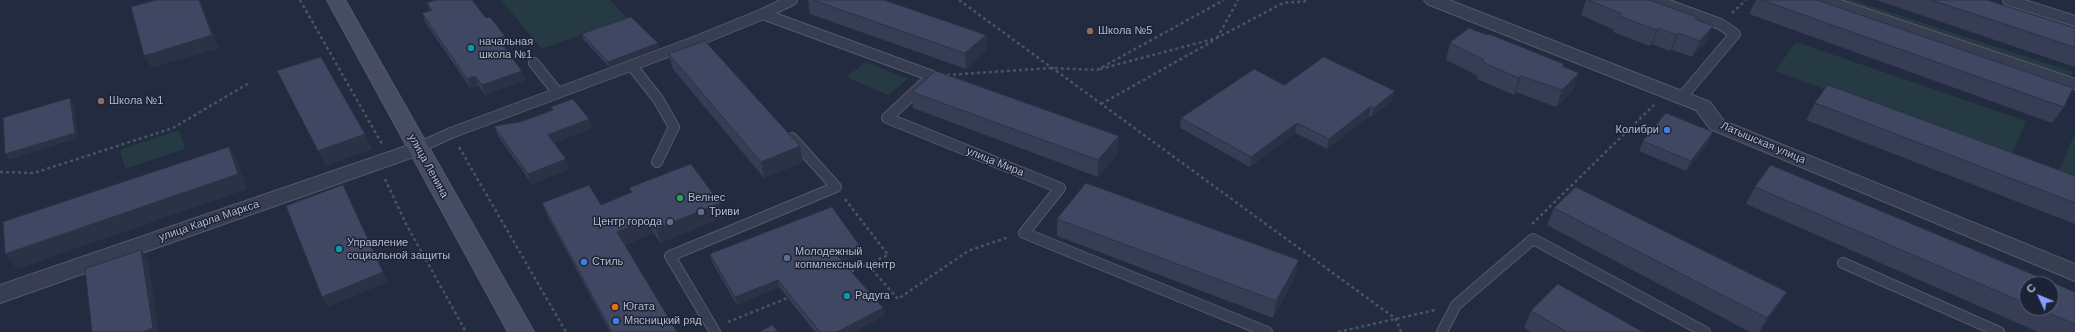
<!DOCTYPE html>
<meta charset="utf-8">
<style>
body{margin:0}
#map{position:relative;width:2075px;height:332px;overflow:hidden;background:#232b41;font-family:Helvetica,sans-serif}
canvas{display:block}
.north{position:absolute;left:2019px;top:276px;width:40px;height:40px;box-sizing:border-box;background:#1d2336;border:1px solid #595f72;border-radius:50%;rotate:314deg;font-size:11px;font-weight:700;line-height:16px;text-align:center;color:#b4b9cb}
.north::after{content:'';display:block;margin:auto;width:14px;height:18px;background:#86a0ff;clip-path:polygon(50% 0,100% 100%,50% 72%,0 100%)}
</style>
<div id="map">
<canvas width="2075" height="332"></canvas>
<div class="north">С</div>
</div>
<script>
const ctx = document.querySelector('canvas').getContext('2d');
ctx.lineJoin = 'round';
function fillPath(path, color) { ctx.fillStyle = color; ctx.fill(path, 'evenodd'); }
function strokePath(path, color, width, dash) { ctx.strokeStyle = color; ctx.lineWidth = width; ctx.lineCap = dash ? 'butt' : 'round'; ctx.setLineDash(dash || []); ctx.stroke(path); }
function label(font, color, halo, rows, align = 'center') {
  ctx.font = font + ' Helvetica,sans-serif'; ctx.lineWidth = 3; ctx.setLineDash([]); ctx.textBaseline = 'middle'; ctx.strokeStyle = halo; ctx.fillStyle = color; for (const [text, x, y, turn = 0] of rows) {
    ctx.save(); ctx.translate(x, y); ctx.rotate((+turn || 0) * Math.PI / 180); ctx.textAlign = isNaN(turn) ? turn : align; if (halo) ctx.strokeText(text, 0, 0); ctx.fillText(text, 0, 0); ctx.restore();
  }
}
fillPath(new Path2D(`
 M501,0H610L627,18L542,49Z
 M1826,0H1853L2073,72L2064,93Z
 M1796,42L2026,121L2011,157L1775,71Z
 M866,62L908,79L888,95L846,77Z
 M179,130L185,149L125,169L120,150Z
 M2075,133V177L2059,171Z`), '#253a42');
const lane = new Path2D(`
 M792,0L763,14L932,76L887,118L1060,188L1024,233L1267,332
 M1655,0L1720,24L1735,34L1681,98
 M1825,0L2075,84
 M2008,0L2075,21
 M534,63L558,93
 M632,66L658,99L674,127L657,162
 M418,148L451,133L702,39L763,14
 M1843,263L1999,332
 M715,332L670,256L836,187L792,138
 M1442,332L1456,305L1533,239L1705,332`);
const street = new Path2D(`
 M1424,0H1449L1710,102L1724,121L2075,264V281L1710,129L1696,110L1427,4Z
 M418,142L425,143L428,148L425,153L0,303V285Z`);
const secondary = new Path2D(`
 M327,0H345L534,332H508Z`);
strokePath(lane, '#53596b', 12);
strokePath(street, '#53596b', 2);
strokePath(secondary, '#53596b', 2);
strokePath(new Path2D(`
 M300,0L382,144
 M959,0L1396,319L1401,332
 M1732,13L1746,0
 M1217,38L1238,0
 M1100,69L1217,38L1283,3L1309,1
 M947,75L1052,68L1097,70L1224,0
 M1101,104L1213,41
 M459,147L566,332
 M0,172L34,173L173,128L249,83
 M385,179L406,224L466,332
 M845,199L888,255L850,272
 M1532,224L1654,105
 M868,265L898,299L968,251L1009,237
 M728,322L790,297
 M1338,332L1435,310`), '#44575f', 2.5, [3, 3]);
strokePath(lane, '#383e51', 10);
fillPath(street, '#383e51');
fillPath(secondary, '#454c64');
fillPath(new Path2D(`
 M808,0H884L986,35L987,50L966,69L810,14Z
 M1586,0H1649L1696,19L1706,42L1692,57L1672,50L1670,51L1652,44L1650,46L1613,32L1614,30L1581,15Z
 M1756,0H1817L2064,107L2052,123L1749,14Z
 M1876,0H1987L2075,28V67Z
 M427,3L486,18L508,45L504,46L525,80L485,95L479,86L471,89L425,22L422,13L430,11Z
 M582,34L658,43L659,48L609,67L583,39Z
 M1487,35L1564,64L1563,66L1579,73L1573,90L1556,107L1516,92L1514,95L1477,79L1478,76L1446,60L1450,43Z
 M669,54L803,162L764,178L673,69Z
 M1284,85L1392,101L1371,117L1369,116L1327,149L1295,133L1250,167L1180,128L1181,118Z
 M912,92L1118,153L1098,177L913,108Z
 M1815,103L2075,176V224L1806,120Z
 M551,107L592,128L554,143L569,169L532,184L498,136L494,126L520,122L552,110Z
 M1643,141L1709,142L1686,171L1639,151Z
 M1755,187L2075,292V332H2038L1746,204ZM2027,284L2051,308H2027Z
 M629,188L723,217L660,243L654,233L625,245L677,332H610L548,217L542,203L601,205L631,193Z
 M1554,208L1787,292L1776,309L1759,332H1750L1547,225Z
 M1057,219L1295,277L1273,318L1057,236Z
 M710,254H861L842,261L883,308L884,316L853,332H815L779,287L737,305L712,262Z
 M1531,311L1643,332H1531L1524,328Z`), '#363d54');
fillPath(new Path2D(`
 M199,0H200L219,48L152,68L144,56Z
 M1713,26L1706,42L1692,57L1700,41Z
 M1659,28L1652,44L1650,46L1657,30Z
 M1679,33L1672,50L1670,51L1677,35Z
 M986,35L987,50L966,69L965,53Z
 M505,36L508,45L501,47L497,38Z
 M658,43L659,48L609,67L608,62Z
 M522,71L525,80L485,95L482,85Z
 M1579,73L1573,90L1556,107L1562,90Z
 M475,76L479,86L471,89L467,79Z
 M1521,76L1516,92L1514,95L1519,78Z
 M1395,91L1392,101L1371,117L1374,108Z
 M70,98L74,104L78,138L9,160L5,154Z
 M1371,106L1369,116L1327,149L1329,139Z
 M589,119L592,128L551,145L548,135Z
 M1297,123L1295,133L1250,167L1251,157Z
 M1713,132L1709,142L1686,171L1691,161Z
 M365,134L372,149L326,166L318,151Z
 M1119,136L1118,153L1098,177V160Z
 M800,146L803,162L764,178L761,162Z
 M229,147L238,161L247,189L17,269L5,254Z
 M566,159L569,169L532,184L528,174Z
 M343,185L388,282L328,307L322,297Z
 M720,203L723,217L660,243L656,229Z
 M649,219L654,233L622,246L617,232Z
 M860,246L861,254L838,263L837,255Z
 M141,250L148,260L159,332H142Z
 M1299,260L1295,277L1273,318L1276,301Z
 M778,280L779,287L737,305L735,297Z
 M1787,292L1776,309L1759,332L1767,318Z
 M883,308L884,316L853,332H837Z`), '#2c3245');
const building = new Path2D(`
 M156,0H199L212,35L144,56L131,7Z
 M435,0H472L486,18L490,17L505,36L497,38L522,71L482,85L475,76L467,79L422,13L432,10L427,3Z
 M813,0H884L986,35L965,53Z
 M1589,0H1649L1697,17L1695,19L1713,26L1700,41L1679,33L1677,35L1659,28L1657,30L1619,16L1621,14Z
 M1762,0H1817L2073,88L2064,107Z
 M1932,0H1987L2075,28V47Z
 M631,17L658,43L608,62L582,34Z
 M1469,28L1487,35L1489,34L1564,64L1562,66L1579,73L1562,90L1521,76L1519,78L1482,62L1484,60L1450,43Z
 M705,41L800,146L761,162L669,54Z
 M321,57L365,134L318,151L277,71Z
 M1324,57L1395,91L1374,108L1371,106L1329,139L1297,123L1251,157L1181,118L1254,69L1284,85Z
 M936,71L1119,136L1098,160L912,92Z
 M1828,85L2075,176V203L1815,103Z
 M70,98L75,133L5,154L3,118Z
 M573,99L589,119L548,135L566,159L528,174L494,126L520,122L553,110L551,107Z
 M1666,113L1713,132L1691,161L1643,141Z
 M229,147L238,174L5,254L3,222Z
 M691,164L720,203L656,229L649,219L617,232L677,332H612L542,203L589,185L601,205L632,192L629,188Z
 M1771,165L2075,292V324L2037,308H2051V284H2027V304L1755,187Z
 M1086,183L1299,260L1276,301L1057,219Z
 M343,185L383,272L322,297L286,206Z
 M1576,187L1787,292L1767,318L1554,208Z
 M832,207L860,246L837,255L883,308L837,332H820L778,280L735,297L710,254Z
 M141,250L153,328L142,332H92L85,269Z
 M1558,284L1643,332H1567L1531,311Z
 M773,325L778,332H759Z`);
fillPath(building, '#3f4762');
strokePath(building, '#2c3245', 1);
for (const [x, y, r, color] of [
 [1090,31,4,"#8d6e63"],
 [471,48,4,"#0f9aa8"],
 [101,101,4,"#8d6e63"],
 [1667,130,4,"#3f7fe0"],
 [680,198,4,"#2e9e5b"],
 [701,212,4,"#5c6f8a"],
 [670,222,4,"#5c6f8a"],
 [339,249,4,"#0f9aa8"],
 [787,258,4,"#5c6f8a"],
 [584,262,4,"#3f7fe0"],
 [847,296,4,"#0f9aa8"],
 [615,307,4,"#e8710a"],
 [616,321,4,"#3f7fe0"]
]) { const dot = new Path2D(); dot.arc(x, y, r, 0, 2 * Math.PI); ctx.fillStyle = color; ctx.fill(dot); strokePath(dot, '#1d2336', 1.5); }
label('11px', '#b4b9cb', '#1d2336', [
 ["Школа №5",1098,31],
 ["начальная",479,42],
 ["школа №1",479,55],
 ["Школа №1",109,101],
 ["Колибри",1659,130,"right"],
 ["Велнес",688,198],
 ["Триви",709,212],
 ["Центр города",662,222,"right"],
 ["Управление",347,243],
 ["социальной защиты",347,256],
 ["Молодежный",795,252],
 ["копмлексный центр",795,265],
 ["Стиль",592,262],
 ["Радуга",855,296],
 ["Югата",623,307],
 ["Мясницкий ряд",624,321]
], 'left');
label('11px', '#b4b9cb', '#1d2336', [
 ["Латышская улица",1763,143,23],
 ["улица Мира",995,162,22],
 ["улица Ленина",428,166,61],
 ["улица Карла Маркса",209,221,-19]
]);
</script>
